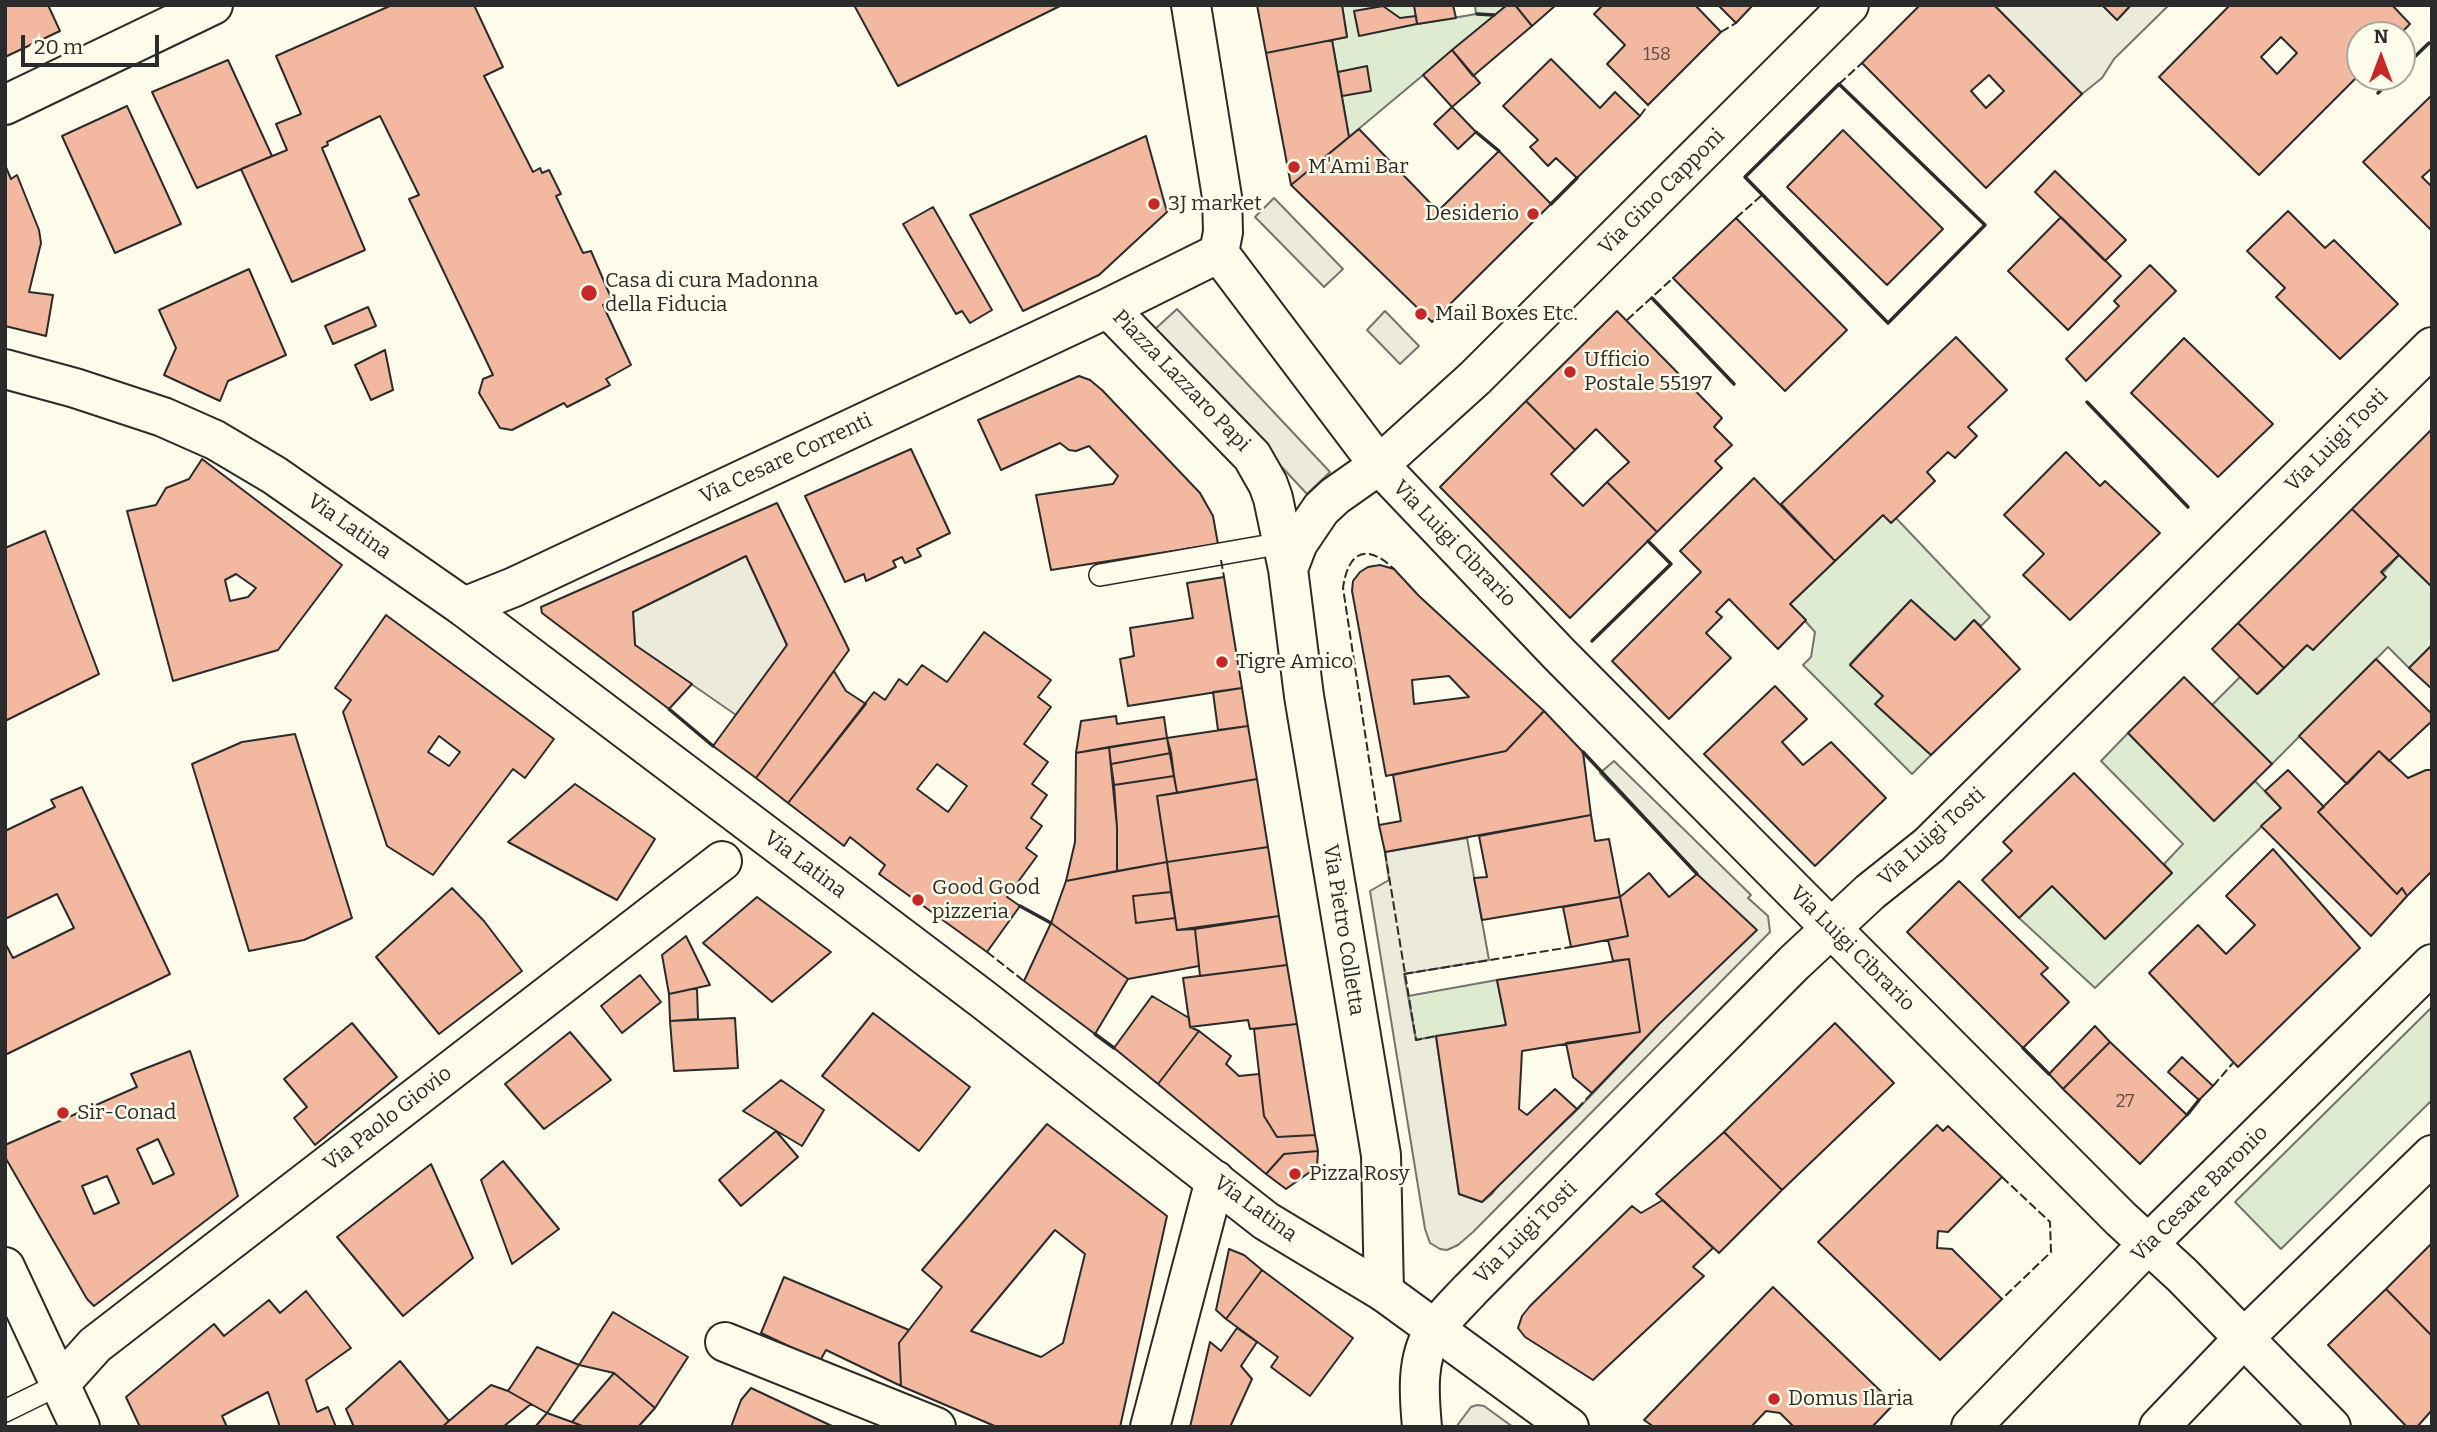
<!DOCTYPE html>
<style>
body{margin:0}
#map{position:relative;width:2437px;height:1432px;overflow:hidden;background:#fdfbea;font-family:Bitter,serif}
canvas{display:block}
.frame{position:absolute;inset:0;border:7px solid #2b2b2b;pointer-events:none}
.north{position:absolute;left:2346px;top:21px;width:70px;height:70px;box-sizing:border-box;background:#fdfbea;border:2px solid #a9a89e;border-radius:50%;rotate:0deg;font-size:19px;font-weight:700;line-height:28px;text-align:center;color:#2b2b2b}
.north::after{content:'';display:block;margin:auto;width:24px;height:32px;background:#c62828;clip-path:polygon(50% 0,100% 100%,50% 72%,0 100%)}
.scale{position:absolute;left:21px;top:35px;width:138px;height:32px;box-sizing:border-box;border:4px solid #2b2b2b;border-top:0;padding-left:9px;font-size:21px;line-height:24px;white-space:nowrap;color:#2b2b2b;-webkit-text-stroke:5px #fdfbea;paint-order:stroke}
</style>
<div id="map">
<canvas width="2437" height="1432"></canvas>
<div class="frame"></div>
<div class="north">N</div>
<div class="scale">20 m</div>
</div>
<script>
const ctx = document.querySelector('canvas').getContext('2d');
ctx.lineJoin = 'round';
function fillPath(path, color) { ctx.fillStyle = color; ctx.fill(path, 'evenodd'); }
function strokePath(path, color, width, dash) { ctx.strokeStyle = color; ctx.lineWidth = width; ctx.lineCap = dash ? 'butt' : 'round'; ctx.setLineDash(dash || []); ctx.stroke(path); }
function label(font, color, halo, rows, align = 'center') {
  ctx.font = font + ' Bitter,serif'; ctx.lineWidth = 5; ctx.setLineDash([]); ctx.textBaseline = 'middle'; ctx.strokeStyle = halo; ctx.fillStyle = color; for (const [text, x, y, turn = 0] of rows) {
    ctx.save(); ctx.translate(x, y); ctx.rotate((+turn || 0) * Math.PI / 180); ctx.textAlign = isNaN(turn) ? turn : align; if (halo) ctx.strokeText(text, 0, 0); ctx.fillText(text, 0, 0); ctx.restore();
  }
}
const green = new Path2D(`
 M1342,5H1414L1418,24L1476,14L1475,5H1507L1349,137L1332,40L1347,37Z
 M1883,515L1891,522L1896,518L1990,617L1981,626L1974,620L1955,640L1911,600L1850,664L1883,696L1876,705L1931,755L1912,774L1803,665L1811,657L1815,632L1790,604Z
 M2399,555L2432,587V645L2409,668L2388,647L2272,764L2212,705L2240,677L2258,694L2307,645L2313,650Z
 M2128,733L2214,821L2255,781L2281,808L2095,988L2019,918L2052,886L2105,939L2172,873L2164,864L2183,844L2101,761Z
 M1497,980L1506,1025L1416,1040L1408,996Z
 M2432,1007V1100L2281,1249L2235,1202Z`);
fillPath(green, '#deebd1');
strokePath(green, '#74746e', 2);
const parking = new Path2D(`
 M1994,5H2102L2117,20L2131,5H2169L2114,59L2102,78L2082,94Z
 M1274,198L1343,269L1324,287L1255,217Z
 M1177,309L1330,472L1307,494L1154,330Z
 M1385,311L1419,346L1400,364L1367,330Z
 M746,556L787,645L736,715L635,645L633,612Z
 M1614,761L1751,895L1748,898L1768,916L1770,932L1473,1232L1458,1245L1447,1250L1440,1249L1430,1243L1425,1229L1370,891L1389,880L1385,852L1467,838L1489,960L1404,974L1416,1040L1436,1036L1459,1194L1482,1202L1492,1194L1500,1183L1577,1110L1658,1025L1697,874L1600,773Z
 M1477,1405L1484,1406L1513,1427H1456L1471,1407Z`);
fillPath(parking, '#eceadb');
strokePath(parking, '#74746e', 2);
const building = new Path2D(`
 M5,5H48L60,31L5,57Z
 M392,5H474L503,67L484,76L533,172L540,168L542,173L549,170L561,194L556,196L583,253L591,251L612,300L603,305L631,365L606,379L610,385L567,407L564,403L512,430L500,428L479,393L483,379L493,375L409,199L419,195L380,116L327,142L328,145L322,148L365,250L292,282L241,169L287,150L276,124L301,114L276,56Z
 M854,5H1062L898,86Z
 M1257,5H1342L1347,37L1266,53Z
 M1414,5H1453L1456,18L1417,24Z
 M1507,5H1515L1532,26L1473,76L1452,50Z
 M1515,5H1556L1532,26Z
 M1603,5H1695L1721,32L1648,105L1607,64L1625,45L1594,14Z
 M1718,5H1753L1736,23Z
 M1920,5H1994L2082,94L1986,188L1862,63ZM1989,75L2004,91L1986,108L1971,91Z
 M2102,5H2131L2117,20Z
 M2230,5H2392L2410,24L2399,35H2360V74L2259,175L2159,77ZM2281,37L2297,53L2277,74L2261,57Z
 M1383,6L1400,18L1416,16L1417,24L1359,36L1354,11Z
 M1332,40L1349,137L1291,185L1266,53Z
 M1452,50L1480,83L1452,107L1423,75Z
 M1551,59L1600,108L1615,92L1640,116L1577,178L1556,158L1548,166L1530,147L1538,140L1503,106Z
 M228,60L272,156L197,188L152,92Z
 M1367,66L1371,91L1342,96L1338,72Z
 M2432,95V168L2422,177L2432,187V231L2363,162Z
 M127,106L181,224L115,253L62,136Z
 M1452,107L1476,132L1458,149L1434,124Z
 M1359,129L1438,211L1499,151L1551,204L1432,322L1291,185Z
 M1843,130L1943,229L1887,285L1787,187Z
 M1146,136L1167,212L1099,275L1023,311L970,215Z
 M5,165L11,179L17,175L39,230L41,243L29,292L53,295L46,336L5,326Z
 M2055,171L2126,240L2105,261L2035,192Z
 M933,207L992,310L970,323L962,311L956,314L903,224Z
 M2288,211L2325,248L2334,240L2398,304L2340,359L2276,297L2285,288L2247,251Z
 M2061,217L2121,276L2068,330L2008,271Z
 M1736,218L1847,330L1785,391L1673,278Z
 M2150,265L2176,291L2086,381L2066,359L2119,306L2114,301Z
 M249,269L286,355L228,381L220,401L164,375L176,348L159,310Z
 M368,307L376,326L333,344L325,326Z
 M1617,311L1722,418L1714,427L1732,445L1715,461L1722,468L1657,532L1607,482L1629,462L1596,429L1575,450L1526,401Z
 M1956,337L2007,390L1968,427L1977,436L1955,458L1948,452L1927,472L1935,481L1891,523L1883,515L1835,561L1781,504Z
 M2184,338L2273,424L2218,477L2131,393Z
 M385,350L393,390L371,400L355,365Z
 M1079,376L1090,380L1102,390L1200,493L1213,516L1218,544L1051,570L1036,495L1113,484L1118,476L1089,446L1076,451L1069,450L1060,443L1001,470L978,420Z
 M1526,401L1575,450L1551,474L1583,506L1607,482L1657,532L1570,618L1440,487Z
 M2432,429V587L2352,509Z
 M911,449L950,533L917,549L921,556L905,563L902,557L893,561L896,567L866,581L864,574L845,582L805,496Z
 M2066,452L2100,486L2105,481L2160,533L2070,620L2023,575L2044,554L2004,515Z
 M202,459L342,565L278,650L173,681L127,511L156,505L166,488L189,479ZM236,574L256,588L248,597L230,601L225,580Z
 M1754,478L1835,561L1790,604L1806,620L1778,649L1729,599L1716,612L1722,617L1706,633L1731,658L1669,719L1612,661L1701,572L1680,551Z
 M777,503L849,650L756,778L713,746L787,645L746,556L633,612L635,645L692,684L669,709L542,613L541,607Z
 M2352,509L2399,555L2381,572L2386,577L2313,650L2307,645L2284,668L2238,623Z
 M45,531L99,674L5,721V548Z
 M1380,565L1394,569L1419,596L1544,711L1506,751L1386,776L1352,591L1353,581L1360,572L1368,567ZM1449,676L1469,697L1414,704L1412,680Z
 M1224,577L1242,688L1128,706L1120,659L1134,656L1130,628L1193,618L1187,583Z
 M1911,600L1955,640L1974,620L2020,669L1931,755L1875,704L1883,696L1850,665Z
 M386,615L554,739L525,778L513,769L433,875L387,846L343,712L351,700L335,688ZM439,736L460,752L449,766L428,752Z
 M2238,623L2284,668L2257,694L2212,649Z
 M984,632L1051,680L1038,697L1051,707L1024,744L1048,762L1032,784L1047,795L1031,818L1042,826L1026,848L1037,856L1007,897L1020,906L987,952L879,874L885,865L850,837L844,846L788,803L874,692L885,700L899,679L907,685L922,665L947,682ZM937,764L967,786L948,812L917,789Z
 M2432,645V689L2409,668Z
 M2376,659L2432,714V721L2389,761L2379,751L2347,784L2299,736Z
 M834,671L846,691L866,704L788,803L756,778Z
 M2184,677L2272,764L2214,821L2128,733Z
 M1775,686L1807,719L1782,742L1803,765L1831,742L1886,798L1815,866L1704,754Z
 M1242,688L1248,726L1218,730L1213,692Z
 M1544,711L1583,752L1591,815L1385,852L1379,825L1401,821L1393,775L1506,751Z
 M1116,716L1117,724L1164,717L1167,738L1076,753L1081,721Z
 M1248,726L1257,779L1177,793L1167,738Z
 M295,734L352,918L304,940L249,951L192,764L242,742Z
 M1167,738L1171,753L1111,764L1109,747Z
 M1109,747L1117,827V871L1066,881L1075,842L1076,753Z
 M2379,751L2408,778L2426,770H2432V871L2407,896L2402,888L2397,894L2318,812Z
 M1171,753L1174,776L1114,785L1111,764Z
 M2288,770L2324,807L2318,812L2397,894L2402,888L2407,896L2371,936L2261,826L2281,808L2265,791Z
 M2074,773L2172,873L2105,939L2052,886L2019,918L1982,880L2012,851L2003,842Z
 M1174,776L1177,793L1157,796L1167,862L1117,871V827L1114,785Z
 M1257,779L1268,847L1167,862L1157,796Z
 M575,784L655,839L617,900L508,842Z
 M82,787L170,974L5,1055V943L13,958L74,928L57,894L5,919V831L55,807L51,800Z
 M1591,815L1595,841L1609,839L1620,897L1482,920L1474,878L1487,877L1479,836Z
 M1268,847L1279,916L1177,930L1167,862Z
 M2273,849L2360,948L2238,1067L2149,973L2198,925L2226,954L2255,925L2226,896Z
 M1167,862L1171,892L1133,896L1136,923L1175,918L1177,930L1195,929L1199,966L1128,979L1051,923L1066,881Z
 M1649,873L1669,897L1697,874L1757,930L1658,1025L1592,1093L1573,1077L1566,1043L1640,1032L1629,959L1613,961L1608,940L1628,936L1620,897Z
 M1959,881L2048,968L2041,974L2069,1002L2023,1048L1907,932Z
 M452,888L484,921L522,971L439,1034L376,957Z
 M1171,892L1175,918L1136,923L1133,896Z
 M757,897L831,952L772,1002L703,943Z
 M1620,897L1628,936L1571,947L1563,907Z
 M1279,916L1287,965L1200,976L1195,929Z
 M1051,923L1128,979L1095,1034L1024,981Z
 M686,936L710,985L669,994L662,955Z
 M1629,959L1640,1032L1522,1051L1519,1109L1527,1115L1555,1089L1577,1109L1482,1202L1459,1194L1436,1036L1506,1025L1497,980Z
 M1287,965L1297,1024L1250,1029L1248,1020L1190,1027L1183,978Z
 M640,975L661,1002L622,1033L601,1006Z
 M697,988L698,1019L670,1021L669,994Z
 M1152,996L1189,1018L1190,1027L1199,1031L1158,1084L1114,1048Z
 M873,1013L970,1087L919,1151L822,1076Z
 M735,1018L738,1068L674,1071L670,1021Z
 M352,1023L397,1077L315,1145L294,1118L307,1107L284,1079Z
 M1835,1023L1894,1083L1782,1190L1724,1132Z
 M1297,1024L1315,1135L1277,1137L1264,1116L1254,1029Z
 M2095,1026L2110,1042L2063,1089L2049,1074Z
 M1199,1031L1231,1056L1226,1064L1239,1076L1259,1074L1264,1116L1277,1137L1315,1135L1318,1151L1284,1154L1266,1174L1158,1084Z
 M570,1032L611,1080L544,1129L505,1084Z
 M2110,1042L2187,1115L2140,1164L2063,1089Z
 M190,1051L238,1196L94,1306L87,1299L5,1157V1145L137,1087L131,1074ZM158,1139L174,1174L153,1184L137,1149ZM107,1176L119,1203L94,1214L82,1186Z
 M2182,1057L2213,1086L2199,1100L2168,1072Z
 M781,1080L824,1110L802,1146L743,1111Z
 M1047,1124L1167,1216L1120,1427H997L901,1386L899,1343L942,1287L922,1270ZM1055,1230L1085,1254L1063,1343L1041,1357L971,1331Z
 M1937,1125L1943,1131L1948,1126L2002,1177L1948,1232L1938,1231L1937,1248L1952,1249L2002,1299L1940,1360L1818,1242Z
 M776,1131L798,1157L741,1206L719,1180Z
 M1724,1132L1782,1190L1719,1253L1656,1194Z
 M1318,1151L1317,1167L1286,1189L1266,1174L1284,1154Z
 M503,1161L559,1229L512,1264L481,1180Z
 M431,1164L473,1258L403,1316L337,1237Z
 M1663,1200L1713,1248L1693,1267L1704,1276L1593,1380L1525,1337L1518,1328L1522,1316L1530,1306L1632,1206L1641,1213Z
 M2432,1243V1336L2386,1289Z
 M1229,1249L1244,1255L1262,1270L1226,1319L1216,1310Z
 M1262,1270L1353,1338L1310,1396L1271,1367L1278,1357L1226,1319Z
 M784,1277L909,1330L899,1343L901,1386L826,1350L820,1361L761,1333Z
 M1773,1287L1894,1404L1872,1427H1794L1780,1413L1766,1411L1751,1427H1654L1644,1420Z
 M2386,1289L2432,1336V1410L2417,1427H2407L2328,1345Z
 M306,1291L351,1348L306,1380L317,1412L328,1407L336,1427H280L268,1392L222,1416L227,1427H140L126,1397L214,1324L224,1336L269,1300L280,1313Z
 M613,1312L688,1357L655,1408L614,1373L579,1365Z
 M1237,1328L1257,1342L1241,1366L1252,1379L1230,1427H1190L1210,1342L1221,1351Z
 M537,1347L579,1365L547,1413L508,1391Z
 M400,1361L449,1421L442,1427H354L346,1409Z
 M614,1373L655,1408L638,1427H585L572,1422Z
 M491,1385L508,1391L531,1404L503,1427H442Z
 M751,1388L834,1427H731L741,1400Z
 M547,1413L572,1422L585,1427H535Z`);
fillPath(building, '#f2b8a0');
strokePath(building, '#2b2b2b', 2);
const lane = new Path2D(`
 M1100,575L1283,543L1291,538
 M5,1411L60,1384`);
const street = new Path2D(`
 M1191,5L1222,197L1223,232L1219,253
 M5,105L213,5
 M1219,253L1379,465L1559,654L1794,891L2121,1219L2182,1275L2331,1427
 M1108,308L1252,456L1268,484L1273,498L1288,569L1304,696L1381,1155L1384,1292
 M1288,569L1298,543L1321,509L1335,496L1379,465L1475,378L1849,5
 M464,607L514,587L1108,308L1219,253
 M5,1267L80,1427
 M725,1342L936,1427
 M60,1384L95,1345L722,861
 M1150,1427L1215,1180
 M1422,1427C1419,1395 1416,1358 1434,1331C1444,1316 1458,1303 1470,1290L1794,963L1870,892L1929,845L2432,347
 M2159,1427L2244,1338L2432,1155`);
const secondary = new Path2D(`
 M5,369L75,388L163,417L215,440L274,475L464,607L984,1000L1266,1221L1384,1292L1569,1427
 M1971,1427L2148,1244L2432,964`);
strokePath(lane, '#2b2b2b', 24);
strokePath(street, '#2b2b2b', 42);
strokePath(secondary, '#2b2b2b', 42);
strokePath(lane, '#fdfbea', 21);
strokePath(street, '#fdfbea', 38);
strokePath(secondary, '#fdfbea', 38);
strokePath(new Path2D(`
 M1721,32L1736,23
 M1839,84L1862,63
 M1640,116L1648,105
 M1736,218L1762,195
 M1627,320L1673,278
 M1221,560L1224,577
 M1379,825L1343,588C1348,551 1367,543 1394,569
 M1385,852L1416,1040L1436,1036
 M987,952L1024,981
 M1404,974L1571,947
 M2213,1086L2233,1063
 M1577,1109L1592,1093
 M2002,1177L2050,1222L2051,1252L2002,1299`), '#2b2b2b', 2, [9, 3.5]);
strokePath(new Path2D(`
 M1477,14L1494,15
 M2402,69L2429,43
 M1839,84L1985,225L1888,323L1745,177Z
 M2378,93L2394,77
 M1476,132L1499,151
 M1551,204L1577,178
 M1652,298L1734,384
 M2087,402L2188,507
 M1592,641L1671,564L1648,541
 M669,709L713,746
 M1583,752L1697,874
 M1020,906L1051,923
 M1095,1034L1114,1048
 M2023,1048L2049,1074
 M2187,1115L2199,1100`), '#2b2b2b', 3.5);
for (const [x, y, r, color] of [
 [1294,167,7,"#c62828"],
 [1154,204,7,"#c62828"],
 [1533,214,7,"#c62828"],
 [589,293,9,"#c62828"],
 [1421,314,7,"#c62828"],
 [1570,372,7,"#c62828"],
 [1222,662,7,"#c62828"],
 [918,900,7,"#c62828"],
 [63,1113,7,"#c62828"],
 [1295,1174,7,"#c62828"],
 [1774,1399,7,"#c62828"]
]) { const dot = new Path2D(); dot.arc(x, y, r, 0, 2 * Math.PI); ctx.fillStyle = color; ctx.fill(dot); strokePath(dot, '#fdfbea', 2.5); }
label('18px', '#5d4e48', null, [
 ["158",1657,55],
 ["27",2125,1102]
]);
label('21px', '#2b2b2b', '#fdfbea', [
 ["M'Ami Bar",1308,167],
 ["3J market",1168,204],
 ["Desiderio",1519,214,"right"],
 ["Casa di cura Madonna",605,281],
 ["della Fiducia",605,305],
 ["Mail Boxes Etc.",1435,314],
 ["Ufficio",1584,360],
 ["Postale 55197",1584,384],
 ["Tigre Amico",1236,662],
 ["Good Good",932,888],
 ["pizzeria",932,912],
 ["Sir-Conad",77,1113],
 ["Pizza Rosy",1309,1174],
 ["Domus Ilaria",1788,1399]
], 'left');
label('21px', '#2b2b2b', '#fdfbea', [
 ["Via Gino Capponi",1662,192,-45],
 ["Piazza Lazzaro Papi",1181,381,46],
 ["Via Luigi Tosti",2337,441,-45],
 ["Via Cesare Correnti",786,459,-25],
 ["Via Latina",349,527,35],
 ["Via Luigi Cibrario",1454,544,46],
 ["Via Luigi Tosti",1932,837,-42],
 ["Via Latina",805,865,37],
 ["Via Pietro Colletta",1343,930,81],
 ["Via Luigi Cibrario",1852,949,45],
 ["Via Paolo Giovio",388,1119,-38],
 ["Via Cesare Baronio",2200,1194,-45],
 ["Via Latina",1255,1209,36],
 ["Via Luigi Tosti",1526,1233,-45]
]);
</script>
